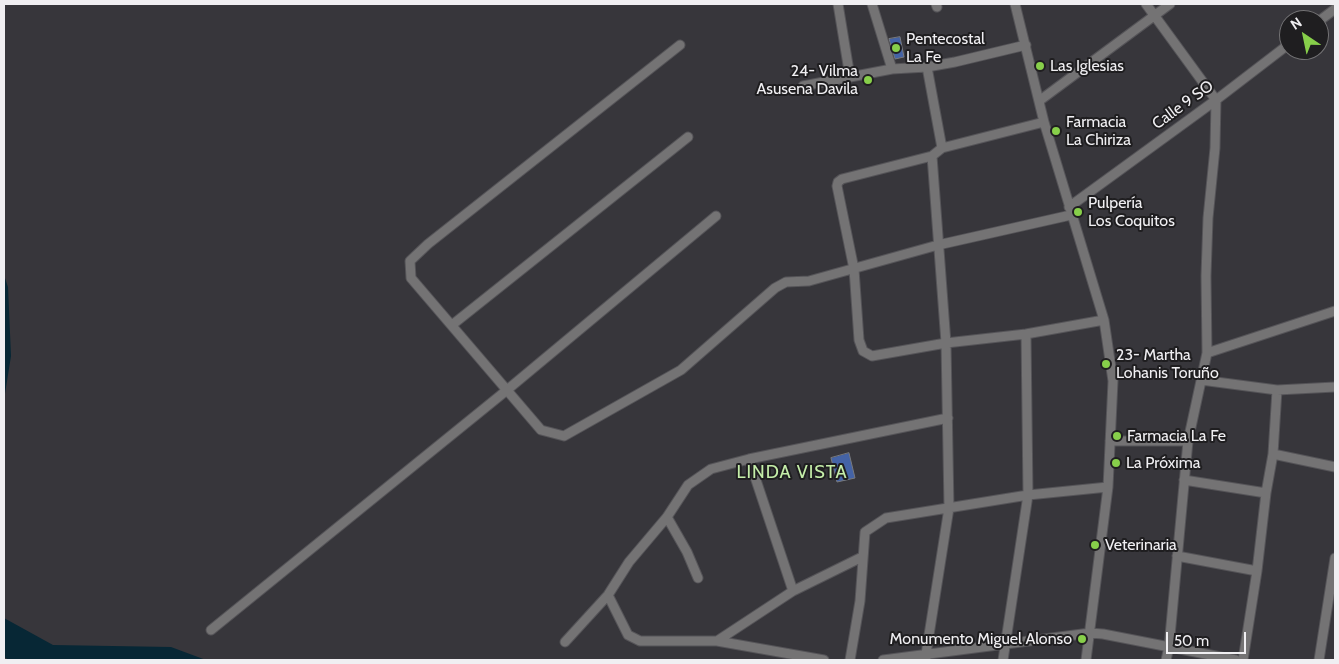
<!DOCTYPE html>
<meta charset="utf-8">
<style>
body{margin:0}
#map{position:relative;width:1339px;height:664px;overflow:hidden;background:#37363b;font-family:Cabin,sans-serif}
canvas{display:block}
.frame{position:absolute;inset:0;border:5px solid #f0eff2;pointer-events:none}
.north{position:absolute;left:1279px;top:10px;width:50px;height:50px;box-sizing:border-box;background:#1f1e20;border:1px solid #737274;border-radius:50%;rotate:326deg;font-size:14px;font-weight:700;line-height:20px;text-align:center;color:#f0eff2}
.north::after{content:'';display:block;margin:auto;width:18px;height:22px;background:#87cf4a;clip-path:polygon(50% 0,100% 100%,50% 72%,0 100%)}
.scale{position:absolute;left:1166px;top:632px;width:80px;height:22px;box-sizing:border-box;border:2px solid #f0eff2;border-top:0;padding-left:6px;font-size:15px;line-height:18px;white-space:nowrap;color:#f0eff2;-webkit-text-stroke:4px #1f1e20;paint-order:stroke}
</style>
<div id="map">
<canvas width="1339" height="664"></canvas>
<div class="frame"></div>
<div class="north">N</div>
<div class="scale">50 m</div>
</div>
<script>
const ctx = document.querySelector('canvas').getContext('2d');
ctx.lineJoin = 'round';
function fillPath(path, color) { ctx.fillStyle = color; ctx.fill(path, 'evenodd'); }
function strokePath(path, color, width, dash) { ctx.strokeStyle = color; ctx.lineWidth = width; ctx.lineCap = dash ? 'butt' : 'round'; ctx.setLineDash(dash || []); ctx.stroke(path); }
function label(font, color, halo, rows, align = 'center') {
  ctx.font = font + ' Cabin,sans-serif'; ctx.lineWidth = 4; ctx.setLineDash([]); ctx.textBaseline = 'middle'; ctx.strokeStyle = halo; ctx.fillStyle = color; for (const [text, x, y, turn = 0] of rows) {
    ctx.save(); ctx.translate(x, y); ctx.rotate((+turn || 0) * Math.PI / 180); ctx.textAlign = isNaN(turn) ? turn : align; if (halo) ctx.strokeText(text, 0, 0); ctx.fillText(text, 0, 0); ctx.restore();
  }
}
fillPath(new Path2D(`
 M4,275L8,287L11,356L4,400Z
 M4,618L53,645L171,647L206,660H9L4,657Z`), '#072735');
const building = new Path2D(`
 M900,37L904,57L895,59L889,39Z
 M849,453L855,478L837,482L831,458Z`);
fillPath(building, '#4463a6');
strokePath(building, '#787a7e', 1);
const street = new Path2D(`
 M838,4L850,77
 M872,4L892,69
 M936,4L937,7
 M1015,4L1044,122L1104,320L1113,381L1108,487L1086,660
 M1146,4L1216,100L1215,148L1208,218L1206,276L1207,353L1188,441L1169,647L1166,660
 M1319,21L1335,9
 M680,45L428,244L410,261L411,278L541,430L564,436L681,370L775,288L786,282L809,281L938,245L1071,215
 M927,67L942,148
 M803,86L892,69L927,67L955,62L1026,45
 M1039,101L1170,4
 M1044,122L942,148L932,156L842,179L838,182L837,186L854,269L859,340L863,351L872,356L946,343L1026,334L1104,320
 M1069,207L1216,100L1289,44
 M452,325L688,137
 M1207,353L1335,311
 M1201,380L1277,390L1335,387
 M1110,441H1188
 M1273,454L1335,467
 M749,459L793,591
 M1184,480L1266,493
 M667,517L687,552L698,578
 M1177,556L1257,571
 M608,595L628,635L640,641H717L824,660
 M211,630L507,390L716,216
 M717,641L793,591L862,557
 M565,642L608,595L629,562L667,517L688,485L711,469L749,459L948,418
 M850,660L860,601L865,532L886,518L1028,495L1108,487
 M883,660L1090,633L1103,634L1236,660
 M926,660V654L949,508L946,343L932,156
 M1003,660L1028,495L1026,334
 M1243,660L1257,571L1266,493L1273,454L1277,390
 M1319,660L1335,558`);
strokePath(street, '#555458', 11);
strokePath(street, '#747374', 9);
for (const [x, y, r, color] of [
 [896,48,5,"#87cf4a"],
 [1040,66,5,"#87cf4a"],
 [868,80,5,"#87cf4a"],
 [1056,131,5,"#87cf4a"],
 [1078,212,5,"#87cf4a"],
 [1106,364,5,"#87cf4a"],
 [1117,436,5,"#87cf4a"],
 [1116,463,5,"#87cf4a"],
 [1095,545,5,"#87cf4a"],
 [1082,639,5,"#87cf4a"]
]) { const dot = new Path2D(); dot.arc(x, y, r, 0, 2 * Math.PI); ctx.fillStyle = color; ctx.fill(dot); strokePath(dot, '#1f1e20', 2); }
label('16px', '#f0eff2', '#1f1e20', [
 ["Pentecostal",906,39],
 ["La Fe",906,57],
 ["Las Iglesias",1050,66],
 ["24- Vilma",858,71,"right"],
 ["Asusena Davila",858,89,"right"],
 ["Farmacia",1066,122],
 ["La Chiriza",1066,140],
 ["Pulpería",1088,203],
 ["Los Coquitos",1088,221],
 ["23- Martha",1116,355],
 ["Lohanis Toruño",1116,373],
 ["Farmacia La Fe",1127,436],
 ["La Próxima",1126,463],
 ["Veterinaria",1105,545],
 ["Monumento Miguel Alonso",1072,639,"right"]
], 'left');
label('16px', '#f0eff2', '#1f1e20', [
 ["Calle 9 SO",1183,105,-36]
]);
ctx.letterSpacing = '1px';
label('18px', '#c5eea9', '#1f1e20', [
 ["LINDA VISTA",792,473]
]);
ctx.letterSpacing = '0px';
</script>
